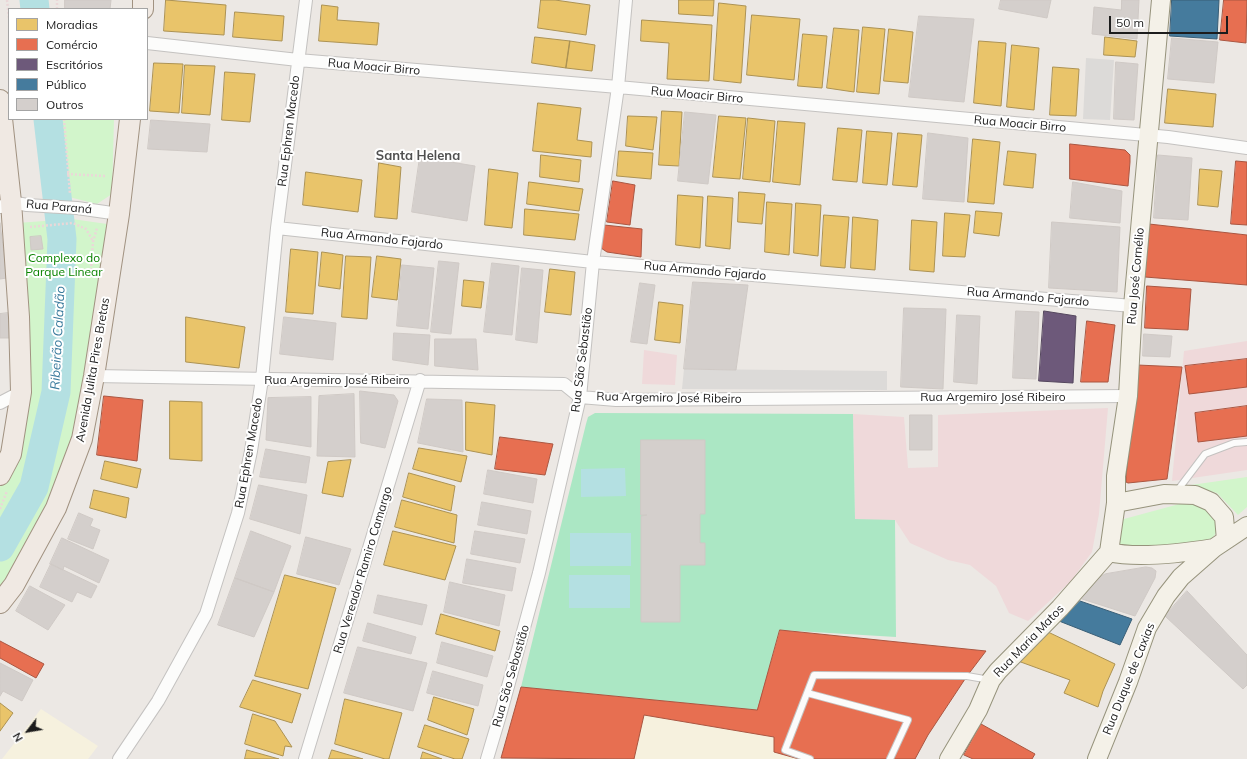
<!DOCTYPE html>
<meta charset="utf-8">
<style>
body{margin:0}
#map{position:relative;width:1247px;height:759px;overflow:hidden;background:#ece8e4;font-family:Mulish,sans-serif}
canvas{display:block}
.legend{position:absolute;left:8px;top:8px;width:140px;height:112px;box-sizing:border-box;background:#fff;border:1px solid #a4a4a4;margin:0;padding:5px 7px;list-style:none;font-size:12px;color:#1c1c1c}
.legend li{display:flex;align-items:center;gap:8px;height:20px}
.legend b{width:20px;border:1px solid #a4a4a4}
.north{position:absolute;left:8px;top:711px;width:40px;height:40px;-webkit-text-stroke:3px #fff;paint-order:stroke;rotate:239deg;font-size:11px;font-weight:700;line-height:16px;text-align:center;color:#1c1c1c}
.north::after{content:'';display:block;margin:auto;width:14px;height:18px;background:#1c1c1c;clip-path:polygon(50% 0,100% 100%,50% 72%,0 100%)}
.scale{position:absolute;left:1109px;top:16px;width:119px;height:18px;box-sizing:border-box;border:2px solid #1c1c1c;border-top:0;padding-left:5px;font-size:12px;line-height:14px;white-space:nowrap;color:#1c1c1c;-webkit-text-stroke:3px #fff;paint-order:stroke}
</style>
<div id="map">
<canvas width="1247" height="759"></canvas>
<ul class="legend">
<li><b style="height:11px;background:#e9c46a"></b>Moradias</li>
<li><b style="height:11px;background:#e76f51"></b>Comércio</li>
<li><b style="height:11px;background:#6d597a"></b>Escritórios</li>
<li><b style="height:11px;background:#457b9d"></b>Público</li>
<li><b style="height:11px;background:#d4cfcc"></b>Outros</li>
</ul>
<div class="north">N</div>
<div class="scale">50 m</div>
</div>
<script>
const ctx = document.querySelector('canvas').getContext('2d');
ctx.lineJoin = 'round';
function fillPath(path, color) { ctx.fillStyle = color; ctx.fill(path, 'evenodd'); }
function strokePath(path, color, width, dash) { ctx.strokeStyle = color; ctx.lineWidth = width; ctx.lineCap = dash ? 'butt' : 'round'; ctx.setLineDash(dash || []); ctx.stroke(path); }
function label(font, color, halo, rows, align = 'center') {
  ctx.font = font + ' Mulish,sans-serif'; ctx.lineWidth = 4; ctx.setLineDash([]); ctx.textBaseline = 'middle'; ctx.strokeStyle = halo; ctx.fillStyle = color; for (const [text, x, y, turn = 0] of rows) {
    ctx.save(); ctx.translate(x, y); ctx.rotate((+turn || 0) * Math.PI / 180); ctx.textAlign = isNaN(turn) ? turn : align; if (halo) ctx.strokeText(text, 0, 0); ctx.fillText(text, 0, 0); ctx.restore();
  }
}
fillPath(new Path2D(`
 M1247,341V470L1172,481L1184,351Z
 M644,350L677,355L675,385L642,384Z
 M1108,408L1099,514L1092,552L1071,581L1028,621L1009,613L996,586L970,565L948,560L910,543L895,520H855L853,414L904,417L908,468L938,467V415Z`), '#efd9da');
fillPath(new Path2D(`
 M41,709L98,746L88,759H2Z
 M644,715L774,737V752L799,759H634Z`), '#f6f1de');
fillPath(new Path2D(`
 M58,119H114L112,194L97,204L69,197L62,175Z
 M72,219L114,225L81,439L0,599V480L14,453L17,223Z
 M1247,477V507L1238,515L1217,493L1191,485Z
 M1200,502L1212,507L1219,527L1214,536L1204,544L1122,549L1116,544L1118,527L1124,519L1183,503Z`), '#d2f5cb');
fillPath(new Path2D(`
 M595,413L853,414L855,519L895,520L896,637L780,630L757,710L521,687L586,424L588,417Z`), '#abe7c4');
fillPath(new Path2D(`
 M1086,58L1114,60L1110,120L1083,119Z
 M684,369L887,371V390L682,389Z`), '#dcdad8');
fillPath(new Path2D(`
 M625,468L626,496L581,497V469Z
 M570,533H631V566H570Z
 M569,575H630V608H569Z`), '#b4e0e2');
const homes = new Path2D(`
 M166,0L226,5L224,35L164,31Z
 M541,0H555L590,5L586,35L538,28Z
 M679,0H714L713,16L679,14Z
 M719,3L746,6L741,83L714,80Z
 M322,5L338,7L337,20L379,23L377,45L319,41Z
 M235,12L284,16L282,41L233,37Z
 M752,15L800,19L794,80L747,75Z
 M642,20L712,25L709,81L667,79L669,43L641,41Z
 M863,27L885,29L879,94L857,92Z
 M834,28L859,30L854,92L827,88Z
 M889,29L913,32L908,83L884,81Z
 M803,34L827,36L822,88L798,86Z
 M535,37L570,41L566,68L532,63Z
 M1105,37L1137,41L1135,57L1104,55Z
 M570,41L595,45L592,71L566,68Z
 M979,41L1006,43L1001,106L974,103Z
 M1012,45L1039,48L1034,110L1007,107Z
 M154,63L183,64L179,113L150,111Z
 M185,65L215,66L210,115L182,113Z
 M1053,67L1079,69L1076,116L1050,115Z
 M225,72L255,74L250,122L222,120Z
 M1168,89L1216,94L1213,127L1165,123Z
 M538,103L581,108L577,140L592,142L591,157L533,151Z
 M662,111L682,112L679,166L659,165Z
 M628,116L657,117L653,150L626,146Z
 M719,116L746,118L740,179L713,177Z
 M748,118L775,121L770,182L743,179Z
 M778,121L805,123L800,185L773,182Z
 M838,128L862,130L857,182L833,180Z
 M867,131L892,133L887,185L863,183Z
 M898,133L922,135L917,187L893,185Z
 M973,139L1000,142L994,204L968,202Z
 M619,151L653,153L651,179L617,176Z
 M1008,151L1036,154L1033,188L1004,185Z
 M541,155L581,160L579,182L540,177Z
 M379,163L401,167L397,219L375,217Z
 M489,169L518,173L512,228L485,225Z
 M1200,169L1222,171L1218,207L1198,205Z
 M306,172L362,180L358,212L303,205Z
 M529,182L583,189L579,211L527,204Z
 M739,192L765,194L762,224L738,222Z
 M678,195L703,197L700,248L676,245Z
 M708,196L733,198L730,249L706,246Z
 M767,202L792,204L789,255L765,252Z
 M796,203L821,205L818,256L794,253Z
 M525,209L579,214L575,240L524,235Z
 M976,211L1002,213L999,236L974,233Z
 M945,213L970,215L965,257L943,256Z
 M824,215L849,217L845,268L821,266Z
 M853,217L878,220L875,270L851,268Z
 M912,220L937,222L934,272L910,270Z
 M291,249L318,252L313,314L286,312Z
 M322,252L343,255L340,289L319,286Z
 M346,256L371,257L367,319L342,317Z
 M377,256L401,259L397,300L372,297Z
 M550,269L575,272L571,315L545,312Z
 M464,280L484,282L481,308L462,306Z
 M659,302L683,305L680,343L655,340Z
 M186,317L245,327L239,368L186,362Z
 M170,401L202,402V461L170,459Z
 M466,402L495,405L492,455L466,450Z
 M419,448L467,456L461,482L413,469Z
 M351,460L343,497L322,493L328,462Z
 M105,461L141,469L137,488L101,479Z
 M409,473L455,486L451,511L403,497Z
 M94,490L129,498L126,518L90,508Z
 M402,500L457,515L454,543L395,527Z
 M393,531L456,546L445,580L384,565Z
 M285,575L336,588L308,689L255,676Z
 M441,614L500,631L495,651L436,634Z
 M1048,632L1115,664L1103,691L1098,707L1064,693L1070,680L1018,661Z
 M253,680L301,694L292,723L240,707Z
 M434,697L474,709L467,735L428,720Z
 M345,699L402,713L389,759H385L335,744Z
 M0,703L13,713L0,731Z
 M253,714L275,721L292,747L285,746L283,756L245,744Z
 M425,725L469,739L462,759H455L418,747Z
 M247,750L279,759H245Z
 M332,750L363,759H329Z
 M423,752L442,759H421Z`);
fillPath(homes, '#e9c46a');
strokePath(homes, '#ac9253', 1);
const shops = new Path2D(`
 M1224,0H1247L1246,43L1220,40Z
 M1070,144L1125,150L1130,155V162L1128,186L1070,179Z
 M1236,161L1247,162V225L1231,224Z
 M613,181L635,185L630,225L607,222Z
 M1149,224L1247,235V285L1145,277Z
 M604,225L642,229L641,257L607,252L601,248Z
 M1147,286L1191,289L1188,330L1145,328Z
 M1087,321L1115,325L1108,382H1081Z
 M1247,359V387L1189,394L1185,366Z
 M1137,365L1182,367L1167,479L1128,483L1126,482V477Z
 M104,396L143,400L137,461L97,455Z
 M1247,406V436L1198,442L1195,413Z
 M500,437L553,444L545,475L495,469Z
 M780,630L986,651L967,676L928,735L915,759H799L774,752V737L644,715L634,759L501,758L521,687L757,710Z
 M0,641L44,664L36,678L0,658Z
 M981,724L1035,754L1032,759H973L964,755Z`);
fillPath(shops, '#e76f51');
strokePath(shops, '#aa5641', 1);
const offices = new Path2D(`
 M1044,311L1076,316L1073,383L1039,381Z`);
fillPath(offices, '#6d597a');
strokePath(offices, '#55475e', 1);
const public = new Path2D(`
 M1172,0H1219L1217,39L1170,36Z
 M1080,601L1132,619L1120,645L1059,621Z`);
fillPath(public, '#457b9d');
strokePath(public, '#395e76', 1);
strokePath(new Path2D(`
 M34,0L35,9
 M0,547L34,487L56,392L62,239L48,119`), '#b4e0e2', 29);
const building = new Path2D(`
 M65,0H111L110,9H65Z
 M1001,0H1051L1047,18L999,9Z
 M1122,0H1139L1137,39L1092,34L1094,7L1121,10Z
 M919,16L974,19L964,102L909,97Z
 M1172,38L1218,42L1214,83L1168,79Z
 M1116,62L1138,64L1134,120L1114,119Z
 M685,112L716,115L708,184L678,181Z
 M151,120L210,124L207,152L148,149Z
 M928,133L968,138L964,202L923,199Z
 M1158,155L1192,158L1188,220L1154,218Z
 M420,157L475,166L467,221L412,212Z
 M1073,182L1122,191L1120,223L1070,218Z
 M1052,222L1120,227L1117,292L1049,288Z
 M0,223L7,278L0,279Z
 M41,236L43,249L31,250L30,237Z
 M439,261L459,263L451,334L431,332Z
 M492,263L519,266L512,335L484,332Z
 M402,265L434,268L428,329L397,326Z
 M522,268L543,270L537,343L516,340Z
 M693,282L748,285L736,370L684,369Z
 M640,283L655,285L647,344L631,342Z
 M904,308L946,309L943,389L901,387Z
 M1016,311L1039,312L1036,379L1013,378Z
 M8,313L10,338H0V314Z
 M957,315L980,316L977,384L954,382Z
 M284,317L336,323L333,360L280,354Z
 M394,333L430,335L428,365L393,360Z
 M1144,334L1172,336L1170,357L1143,356Z
 M435,339H476L478,370L435,366Z
 M360,391L394,395L398,401L385,448L361,443Z
 M354,394L355,457L317,456L319,396Z
 M311,397V447L266,440L268,398Z
 M427,399L462,400L463,452L418,443Z
 M910,415H932V450H910Z
 M641,440H705V514H700V543H705V565H680V622H641V516L647,515H641Z
 M266,449L310,457L306,483L260,477Z
 M488,470L537,479L533,503L484,494Z
 M259,485L307,495L300,534L250,519Z
 M482,502L531,511L527,534L478,525Z
 M79,513L93,519L90,526L100,530L93,549L68,539Z
 M251,531L291,546L274,592L235,578Z
 M475,531L525,539L520,563L471,554Z
 M306,537L351,549L339,585L297,574Z
 M62,538L109,560L99,583L64,566L63,570L50,564Z
 M467,559L516,568L512,591L463,583Z
 M51,564L97,586L91,598L77,592L72,602L40,587Z
 M1146,567L1152,568L1156,571L1155,578L1135,616L1079,598L1098,578L1105,574Z
 M235,578L274,592L254,637L218,625Z
 M450,582L505,595L499,626L444,612Z
 M30,586L65,605L48,630L16,611Z
 M1187,591L1247,655V685L1243,689L1165,616Z
 M378,595L427,605L422,625L374,613Z
 M368,623L416,637L411,654L363,641Z
 M442,642L493,656L487,677L437,663Z
 M358,647L427,663L413,711L344,693Z
 M0,663L33,680L22,701L3,691L0,696Z
 M433,671L483,685L478,706L427,693Z`);
fillPath(building, '#d4cfcc');
strokePath(building, '#cfc9c5', 1);
const service = new Path2D(`
 M1177,491L1205,454L1234,443L1247,442
 M807,693L908,720L890,759
 M810,759L785,750L814,675L967,676L990,680`);
const minor = new Path2D(`
 M147,43L298,60L618,87L1168,137L1247,148
 M0,207L11,202L27,205L77,208L119,214
 M277,228L593,262L1133,306
 M94,376L564,384L580,397L616,400L1128,396
 M0,403L21,392
 M119,759L158,701L206,614L238,513L251,451L262,379L277,228L306,0
 M305,759L420,380
 M487,759L501,712L539,573L580,397L593,262L618,87L626,0`);
const secondary = new Path2D(`
 M1116,503L1164,494L1195,495L1211,502L1224,517L1226,540
 M1109,552L1116,503V476L1128,396L1133,306L1161,0
 M1109,552C1138,559 1183,553 1214,548
 M949,759L978,710L991,680L998,671L1060,608L1109,552
 M1097,759L1128,682L1147,628L1166,596L1181,577L1214,548L1247,526`);
const primary = new Path2D(`
 M143,9V0
 M0,100L11,202L19,317L21,392L11,454L0,475
 M0,603L14,585L56,508L82,439L94,376L119,214L130,119`);
strokePath(service, '#c4c2c0', 8);
strokePath(minor, '#c4c2c0', 14);
strokePath(secondary, '#96937c', 20);
strokePath(primary, '#a19281', 22);
strokePath(new Path2D(`
 M7,0L9,18
 M57,9V0
 M64,119L70,194
 M67,174L105,176
 M30,227L73,223L86,229L93,241
 M91,270L93,242L97,228
 M0,509L7,491`), '#ebd7d8', 2.5, [2, 2]);
strokePath(service, '#fcfcfb', 6);
strokePath(minor, '#fcfcfb', 12);
strokePath(secondary, '#f4f1e8', 18);
strokePath(primary, '#f0e9e3', 20);
label('12px', '#1c1c1c', '#fff', [
 ["Rua Moacir Birro",374,67,5],
 ["Rua Moacir Birro",697,95,5],
 ["Rua Moacir Birro",1020,124,5],
 ["Rua Ephren Macedo",289,131,-83],
 ["Rua Paraná",59,207,5],
 ["Rua Armando Fajardo",382,239,6],
 ["Rua Armando Fajardo",705,271,5],
 ["Rua José Cornélio",1136,276,-85],
 ["Rua Armando Fajardo",1028,297,5],
 ["Rua São Sebastião",582,360,-83],
 ["Avenida Julita Pires Bretas",93,370,-80],
 ["Rua Argemiro José Ribeiro",337,380],
 ["Rua Argemiro José Ribeiro",993,397],
 ["Rua Argemiro José Ribeiro",669,398,1],
 ["Rua Ephren Macedo",249,453,-80],
 ["Rua Vereador Ramiro Camargo",363,570,-73],
 ["Rua Maria Matos",1029,641,-46],
 ["Rua São Sebastião",511,676,-74],
 ["Rua Duque de Caxias",1129,679,-68]
]);
label('12px', '#0a8301', '#fff', [
 ["Complexo do",64,258],
 ["Parque Linear",64,272]
]);
label('bold 13px', '#4f4f4f', '#fff', [
 ["Santa Helena",418,156]
]);
label('italic 13px', '#397a9c', '#fff', [
 ["Ribeirão Caladão",58,338,-87]
]);
</script>
